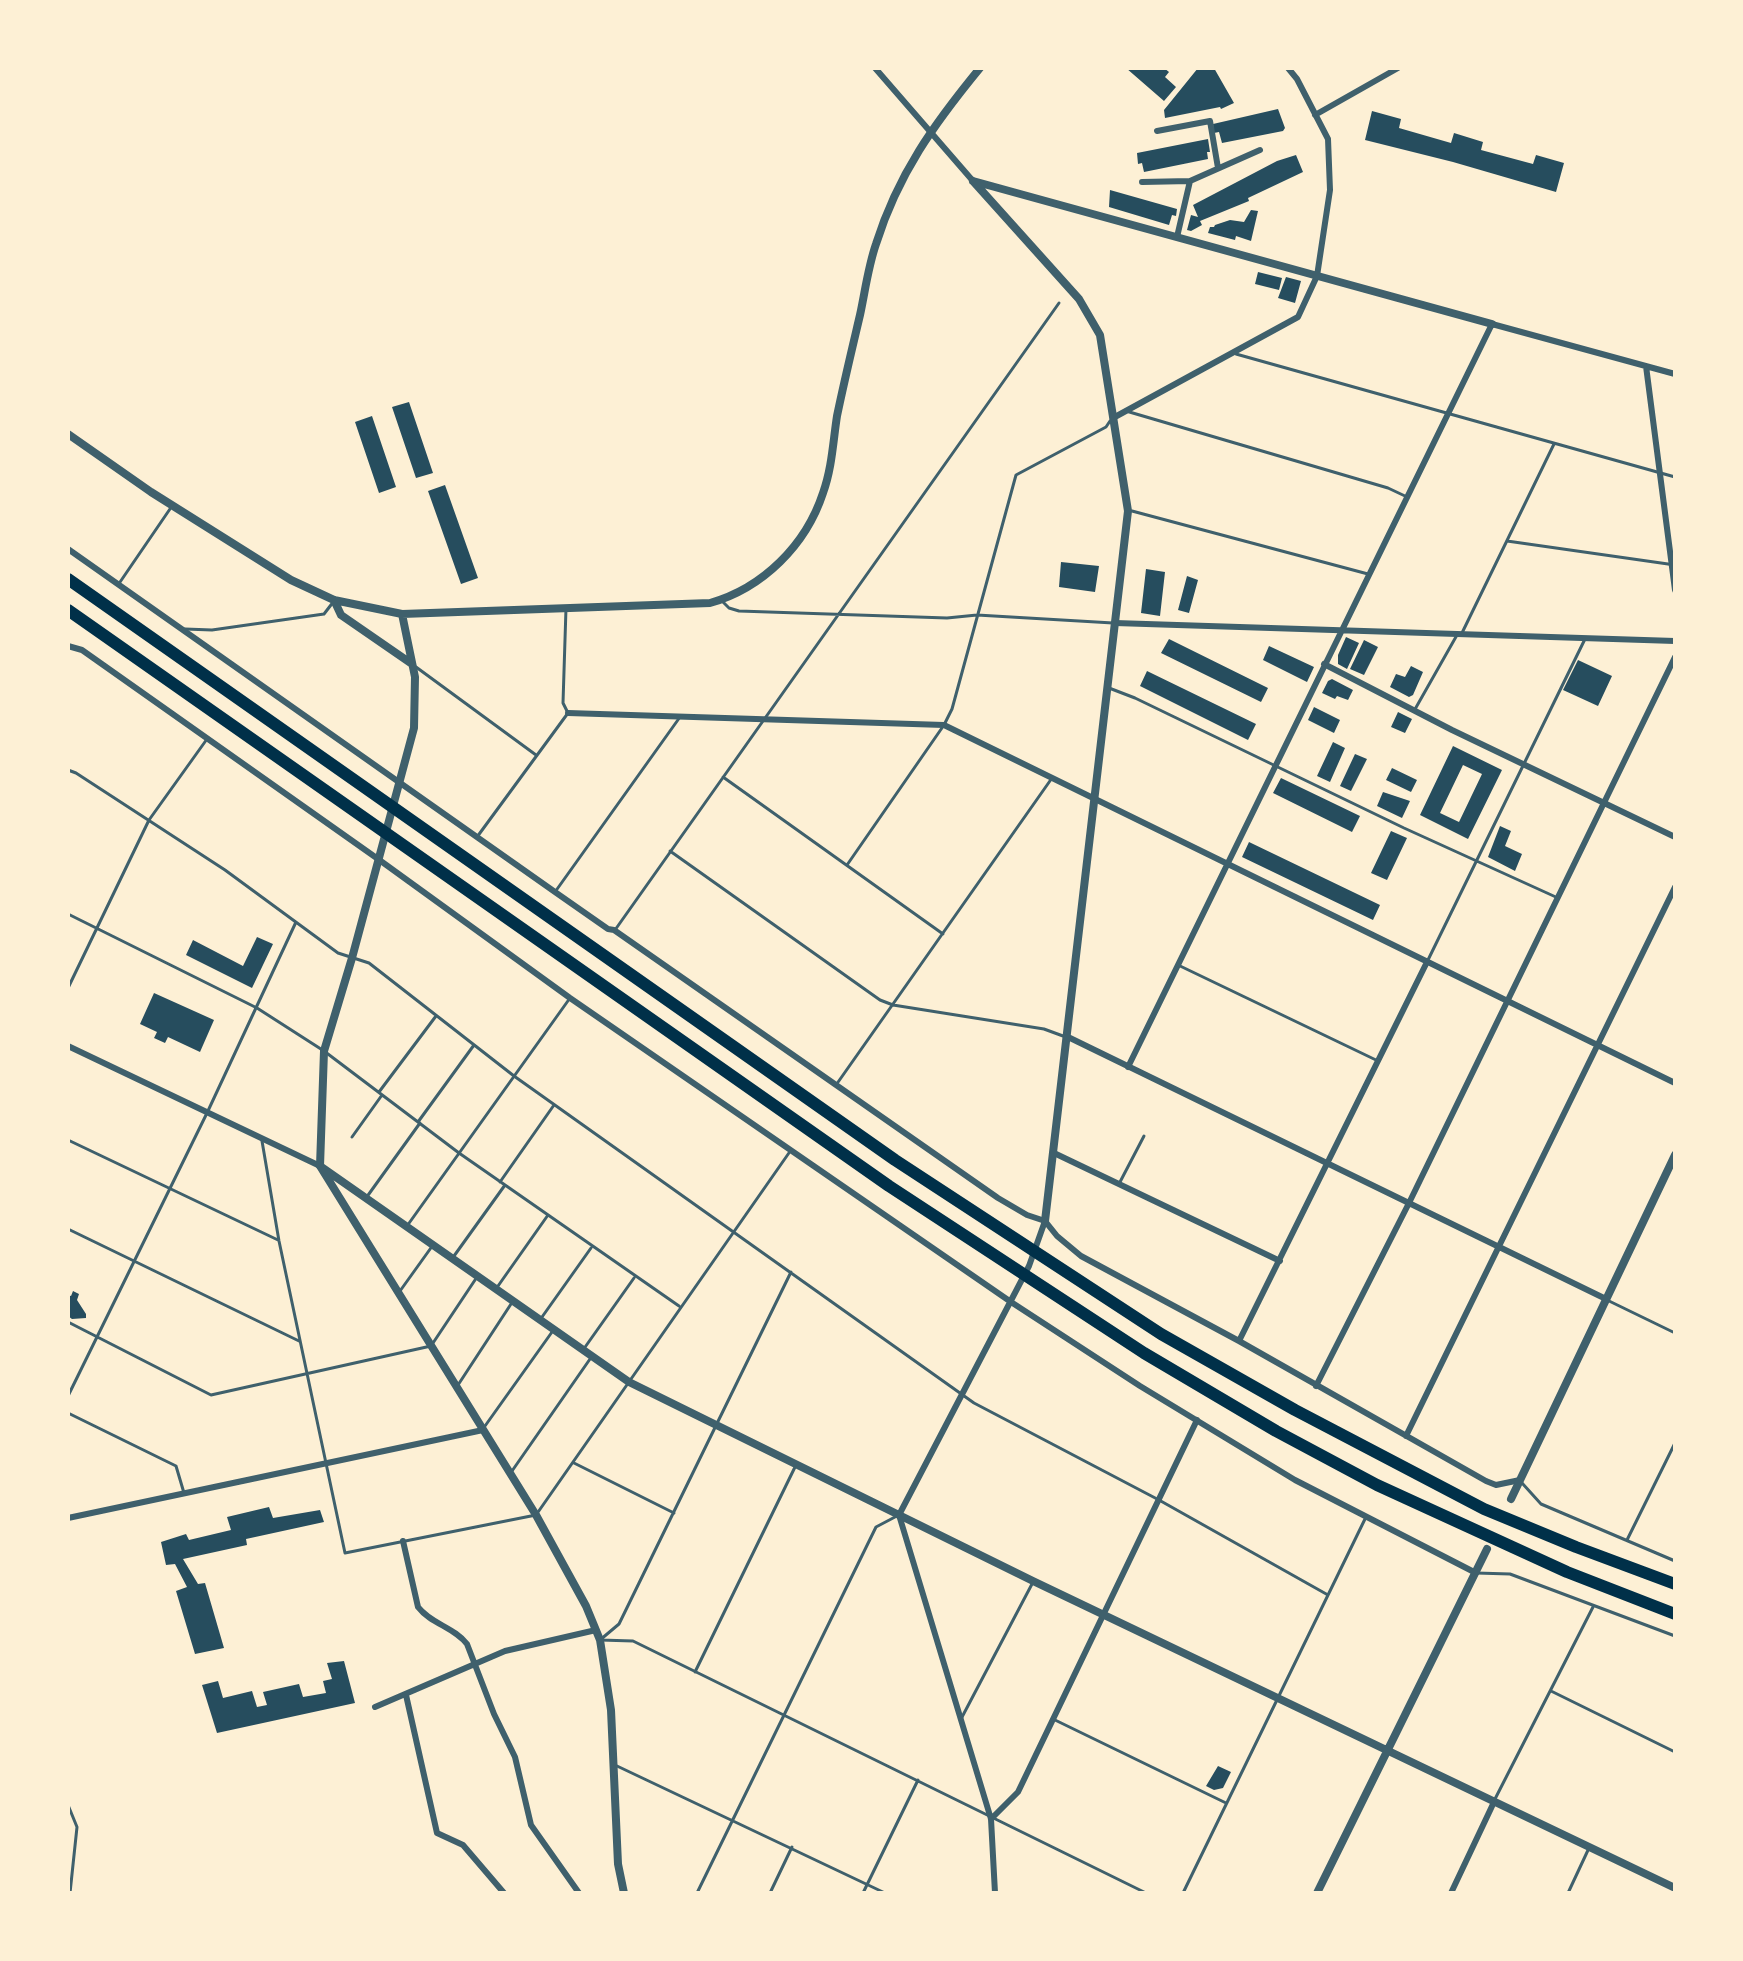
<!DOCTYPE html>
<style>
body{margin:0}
#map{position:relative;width:1743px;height:1961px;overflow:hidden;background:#fdf0d5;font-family:"Fira Sans Condensed",sans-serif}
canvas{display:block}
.frame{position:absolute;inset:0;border:70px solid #fdf0d5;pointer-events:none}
</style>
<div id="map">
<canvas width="1743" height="1961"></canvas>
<div class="frame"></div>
</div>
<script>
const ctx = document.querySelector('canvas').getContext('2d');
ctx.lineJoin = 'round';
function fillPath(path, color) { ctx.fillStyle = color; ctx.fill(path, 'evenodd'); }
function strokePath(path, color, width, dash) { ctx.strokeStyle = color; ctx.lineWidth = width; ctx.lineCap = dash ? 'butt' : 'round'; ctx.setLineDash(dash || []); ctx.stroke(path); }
fillPath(new Path2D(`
 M1126,68H1164L1169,72L1165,77L1176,87L1164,101Z
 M1198,68H1214L1234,103L1221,109L1220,107L1165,118L1164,110Z
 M1278,109L1285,128L1283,131L1222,143L1219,132L1214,133L1213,124Z
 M1372,111L1401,119L1399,128L1451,143L1454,133L1483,142L1481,150L1533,164L1536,155L1564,163L1556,192L1453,162L1365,140Z
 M1208,139L1210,152H1207L1208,159L1144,172L1142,163L1138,164L1137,153Z
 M1296,155L1303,172L1248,198L1249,201L1200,221L1202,225L1191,231L1187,230L1191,215L1198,217L1193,205L1277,161Z
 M1110,190L1177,209L1176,216L1172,215L1169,225L1109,207Z
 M1251,210L1258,211L1251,241L1236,236L1235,240L1208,233L1210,227H1214L1215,225L1230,220L1244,222Z
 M1258,272L1282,278L1279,290L1255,284Z
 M1286,277L1301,281L1295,303L1278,298Z
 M409,402L433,473L416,478L392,407Z
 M372,416L396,487L379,493L355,422Z
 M445,485L478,578L461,584L428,491Z
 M1061,562L1099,566L1095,592L1059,587Z
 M1146,569L1165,572L1160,616L1141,613Z
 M1187,576L1198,580L1189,613L1178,610Z
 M1346,637L1359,643L1347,669L1338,664V655Z
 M1169,639L1268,688L1261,702L1161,653Z
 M1364,640L1378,647L1364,675L1350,669Z
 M1269,646L1314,667L1307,682L1263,660Z
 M1578,660L1612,676L1598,706L1563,690Z
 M1411,666L1423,672L1413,695L1409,697L1390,687L1396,674L1405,677Z
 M1147,671L1256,724L1248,740L1140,686Z
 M1332,679L1353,690L1348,700L1337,696L1335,699L1322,693L1328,681Z
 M1314,707L1340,720L1334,733L1308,720Z
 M1398,712L1412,719L1405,733L1391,727Z
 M1333,742L1345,748L1330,782L1317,776Z
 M1453,746L1502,770L1468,839L1420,815ZM1463,765L1482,774L1459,822L1440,813Z
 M1355,754L1367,759L1351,791L1340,786Z
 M1392,768L1417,780L1411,792L1386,780Z
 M1281,778L1360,816L1352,832L1273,793Z
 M1383,792L1410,801L1402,818L1377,806Z
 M1500,826L1511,831L1505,846L1522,854L1515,871L1488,857Z
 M1391,831L1407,838L1387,880L1371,873Z
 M1249,842L1380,905L1373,920L1242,857Z
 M257,937L273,944L252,988L186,955L193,940L243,966Z
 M154,993L214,1020L200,1052L168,1037L165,1043L154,1038L157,1032L140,1024Z
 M73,1291L79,1294L77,1300L86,1314V1318L72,1319L68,1316V1295L71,1296Z
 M269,1507L273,1518L320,1510L324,1522L246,1539L247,1545L183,1559L198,1584L205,1583L224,1648L195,1654L176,1591L187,1587L175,1564L166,1565L161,1542L186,1534L189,1540L231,1530L227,1517Z
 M344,1661L355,1703L217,1733L202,1685L218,1681L223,1698L252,1691L257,1707L267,1705L263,1692L299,1684L303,1697L326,1693L323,1681L332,1679L327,1663Z
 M1218,1766L1231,1772L1223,1788L1214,1790L1206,1786Z`), '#264d5e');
strokePath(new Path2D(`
 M1236,354L1675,477
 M1126,411L1388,488L1405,496
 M1132,511L1368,574
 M1507,541L1675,565
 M118,585L172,506
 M721,600L729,608L739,611L947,618L977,615L1113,623
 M185,629L212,630L324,614L334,601
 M1461,635L1554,444
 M416,667L536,755
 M1109,688L1135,698L1404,828L1558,898
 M1414,711L1457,635
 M68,770L76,773L225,870L338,953L369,963L514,1076L974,1403L1159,1500L1328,1595
 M723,777L943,934
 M477,837L568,713L563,703L566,608
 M670,851L880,1000L893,1005L1044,1029L1063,1036
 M847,865L944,725L952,709L1016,475L1106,427L1110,421
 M555,892L680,717
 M68,914L257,1008L324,1051L459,1153L679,1306
 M615,930L1059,303
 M1427,962L1585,639
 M1178,965L1376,1060
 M68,988L149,820L207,739
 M836,1085L1052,778
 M379,1092L436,1016
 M418,1122L474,1045
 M352,1137L382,1095
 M68,1140L278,1240
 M262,1141L279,1241L345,1553L536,1515L791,1150
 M500,1182L554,1105
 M1120,1182L1144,1136
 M366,1198L420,1123
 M407,1226L570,998
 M68,1229L299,1341
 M454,1256L505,1185
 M498,1286L548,1215
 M400,1291L433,1245
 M1607,1300L1675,1333
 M542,1317L591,1248
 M68,1322L211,1395L431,1346L477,1277
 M583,1350L634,1278
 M458,1385L511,1304
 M68,1396L207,1113L296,922
 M68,1413L176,1466L184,1493
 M485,1426L552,1332
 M574,1463L674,1513
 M512,1471L590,1359
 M1522,1483L1541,1504L1675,1561
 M1627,1540L1675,1443
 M1476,1573L1510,1574L1675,1636
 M600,1640L633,1641L1146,1893
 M600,1640L619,1624L791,1272
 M695,1672L796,1465
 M1551,1691L1675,1752
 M961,1719L1032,1584
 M1055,1720L1226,1803
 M617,1766L885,1893
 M1495,1799L1593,1607
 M68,1805L77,1827L70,1893
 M697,1893L876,1527L895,1517
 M770,1893L792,1847
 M863,1893L918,1780
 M1183,1893L1365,1519
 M1568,1893L1589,1848`), '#3f606c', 3);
strokePath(new Path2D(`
 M875,68L973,181
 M1315,115L1398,68
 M1157,131L1210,121L1218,168
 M1142,182L1190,181
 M1177,237L1190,181L1260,150
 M1646,366L1675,590
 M1113,418L1298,317L1317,276L1330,190L1328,139L1297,79L1288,68
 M68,549L555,892L608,929L614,930L998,1198L1027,1215L1045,1221
 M1115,623L1675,641
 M68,646L82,650L378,859L570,998L1011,1302L1140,1386L1295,1480L1476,1573
 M1324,664L1452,730L1675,837
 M568,713L944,725L1675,1083
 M1068,1037L1606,1299
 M68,1046L320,1166
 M1128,1067L1492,324L1675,374
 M1054,1153L1280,1261
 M1045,1221L1057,1236L1081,1256L1239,1341L1486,1481L1496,1485L1520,1480
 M1239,1341L1427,962
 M1316,1386L1409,1203L1675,657
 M1406,1436L1675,887
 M68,1518L483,1430
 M403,1541L418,1607C431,1624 454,1627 467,1644L494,1714L515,1757L531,1825L579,1893
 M406,1695L437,1833L463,1845L504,1893
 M375,1707L505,1651L596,1630
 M991,1819L1018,1792L1197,1420
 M995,1893L991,1819L899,1515L1029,1266L1045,1221
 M1451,1893L1494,1802`), '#3f606c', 6);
strokePath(new Path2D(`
 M973,181L1079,299L1100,335L1128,511L1045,1221
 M973,181L1492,324
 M68,434L151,492L291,580L334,600L402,614L710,603C763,588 806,545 823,493C832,468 833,442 837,416C844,382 852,349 860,315C865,292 868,267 876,244C898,174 934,124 980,68
 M334,600L341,615L412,664
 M402,614L415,677L414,728L352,958L324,1051L320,1166L536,1515L586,1606L600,1640L611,1710L618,1864L624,1893
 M320,1166L629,1382L1033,1581L1675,1888
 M1511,1499L1675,1155
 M1317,1893L1487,1549`), '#3f606c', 8);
strokePath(new Path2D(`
 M68,579L895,1160L1161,1334L1295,1410L1484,1509L1576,1547L1675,1584
 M68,610L889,1186L1144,1353L1276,1431L1377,1485L1567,1572L1675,1614`), '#003049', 12);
</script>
